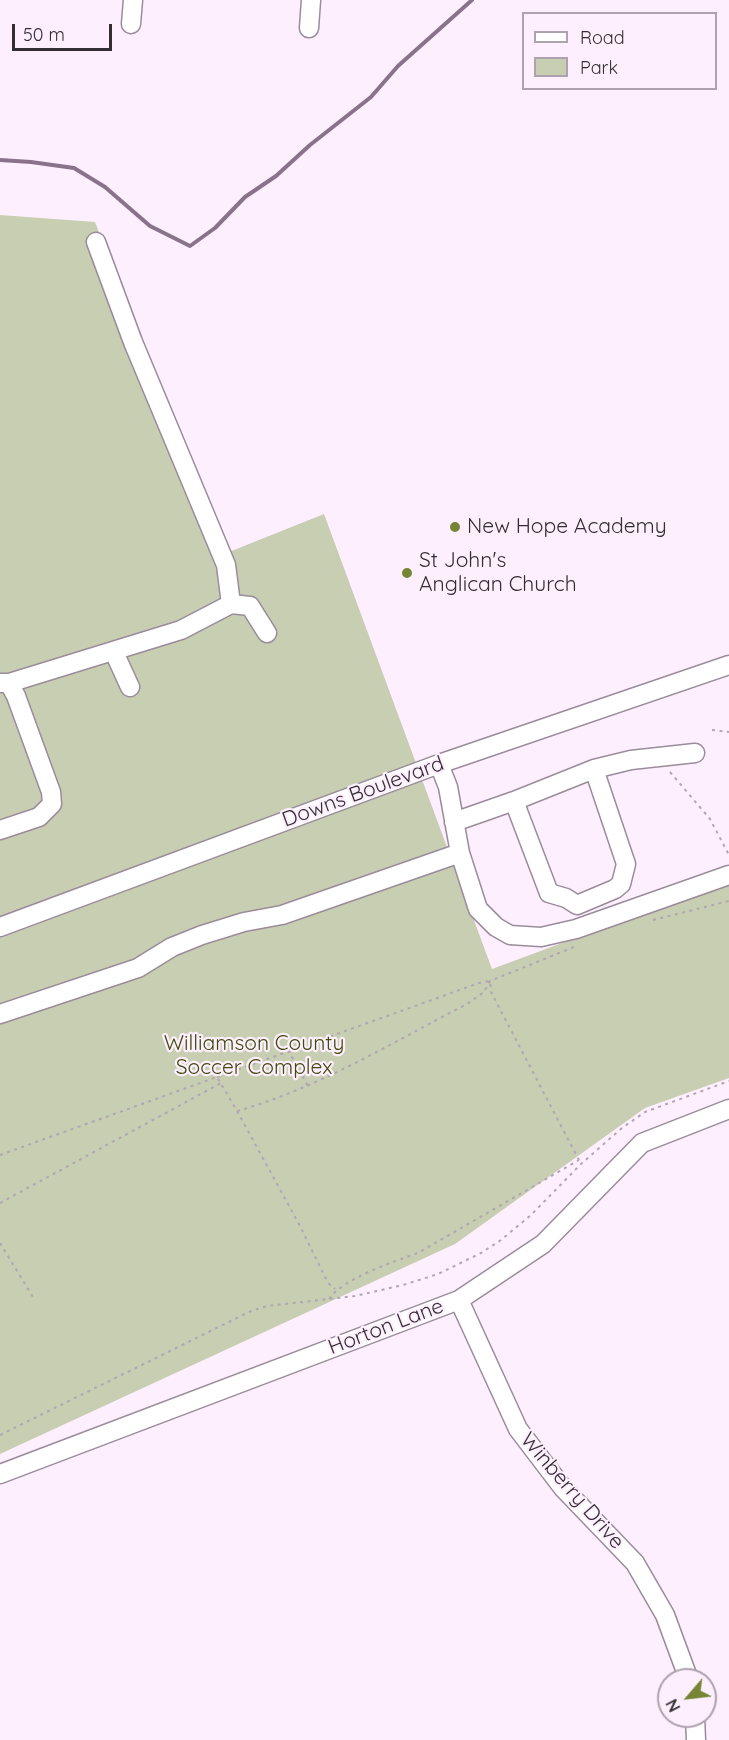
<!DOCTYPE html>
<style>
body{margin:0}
#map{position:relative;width:729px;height:1740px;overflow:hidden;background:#feefff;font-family:Quicksand,sans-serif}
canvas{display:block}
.legend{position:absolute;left:522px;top:12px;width:195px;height:78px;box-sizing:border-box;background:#feefff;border:2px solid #ada2ae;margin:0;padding:8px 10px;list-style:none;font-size:18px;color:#332e34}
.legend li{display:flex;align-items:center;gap:12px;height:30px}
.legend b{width:30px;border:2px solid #ada2ae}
.north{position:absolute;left:657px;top:1668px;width:60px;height:60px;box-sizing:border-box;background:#feefff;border:2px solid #ada2ae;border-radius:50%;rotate:242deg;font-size:16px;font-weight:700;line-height:24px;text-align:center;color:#332e34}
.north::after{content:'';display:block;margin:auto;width:21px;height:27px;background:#768534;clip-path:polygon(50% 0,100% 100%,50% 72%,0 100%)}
.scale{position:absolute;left:12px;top:24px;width:100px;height:27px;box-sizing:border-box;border:3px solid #332e34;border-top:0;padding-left:8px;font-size:18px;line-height:21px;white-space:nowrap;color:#332e34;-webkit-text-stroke:4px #feefff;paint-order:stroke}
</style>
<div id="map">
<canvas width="729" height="1740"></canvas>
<ul class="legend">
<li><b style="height:8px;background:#fff"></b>Road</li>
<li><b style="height:16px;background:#c7ceb1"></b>Park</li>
</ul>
<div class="north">N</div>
<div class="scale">50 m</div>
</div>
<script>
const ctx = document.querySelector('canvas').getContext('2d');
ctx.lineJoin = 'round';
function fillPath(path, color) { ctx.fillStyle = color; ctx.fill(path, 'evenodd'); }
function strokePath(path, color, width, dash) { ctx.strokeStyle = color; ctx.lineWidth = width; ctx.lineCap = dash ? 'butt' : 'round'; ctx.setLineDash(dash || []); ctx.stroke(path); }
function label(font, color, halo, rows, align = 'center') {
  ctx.font = font + ' Quicksand,sans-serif'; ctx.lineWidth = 4.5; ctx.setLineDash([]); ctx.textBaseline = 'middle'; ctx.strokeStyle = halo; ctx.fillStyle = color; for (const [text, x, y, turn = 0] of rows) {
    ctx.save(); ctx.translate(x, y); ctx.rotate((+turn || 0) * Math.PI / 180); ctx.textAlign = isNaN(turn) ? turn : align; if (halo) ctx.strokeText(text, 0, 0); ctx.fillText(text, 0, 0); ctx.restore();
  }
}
fillPath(new Path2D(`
 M0,215L95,222L224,554L324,514L492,969L729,881V1078L645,1108L455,1244L0,1454Z`), '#c7ceb1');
strokePath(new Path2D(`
 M0,160L31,162L74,168L105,187L150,226L190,246L215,228L245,197L276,176L310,145L371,97L398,66L472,0`), '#88738b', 4);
const minor = new Path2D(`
 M131,24L133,0
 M309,28L311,0
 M231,604L250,606L267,633
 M114,652L130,687
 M0,683H9L16,696L51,792L52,804L39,817L0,830
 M9,683L181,630L231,604L226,565L133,342L96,242
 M439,764L448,787L460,853L478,909L496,927L510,935L541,937L576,929L729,875
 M594,769L631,760L695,753
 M454,822L514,801L549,893L566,898L577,905L615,889L621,884L626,864L594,769L514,801
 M0,927L439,764L729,665
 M0,1014L138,968L172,947L202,935L244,922L282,915L460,853
 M459,1300L518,1429L563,1488L635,1563L665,1615L689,1680
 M0,1474L459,1300L543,1244L642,1143L729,1109
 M695,1716L696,1740`);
strokePath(minor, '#9a8c9b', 21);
strokePath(new Path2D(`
 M712,730L729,732
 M670,772L710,819L729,855
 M653,920L729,901
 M288,1050L308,1086
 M217,1077L479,983L490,981L491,992L581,1164
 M237,1111L299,1224L328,1283L335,1289
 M0,1155L217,1077L237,1111C319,1088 391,1043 467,1004L484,992L490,981L574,947
 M0,1203L221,1083
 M0,1243L33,1297
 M329,1299C342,1279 395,1261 418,1253L579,1160
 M0,1435L251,1311L267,1306L355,1296L403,1285L438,1274L481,1253L501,1240L531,1215L581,1164L622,1128L645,1112L729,1081`), '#b1a6b2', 2, [3, 4.5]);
strokePath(minor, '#fff', 18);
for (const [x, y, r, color] of [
 [455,527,6,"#768534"],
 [407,573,6,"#768534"]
]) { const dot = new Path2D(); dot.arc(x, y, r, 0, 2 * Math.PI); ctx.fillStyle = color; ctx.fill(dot); strokePath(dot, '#feefff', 2); }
label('21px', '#332e34', '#feefff', [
 ["New Hope Academy",467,527],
 ["St John's",419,561],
 ["Anglican Church",419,585]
], 'left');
label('21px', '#332e34', '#feefff', [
 ["Downs Boulevard",363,792,-20],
 ["Horton Lane",386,1327,-21],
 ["Winberry Drive",572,1491,49]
]);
label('21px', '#3f4908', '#feefff', [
 ["Williamson County",254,1044],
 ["Soccer Complex",254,1068]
]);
</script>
